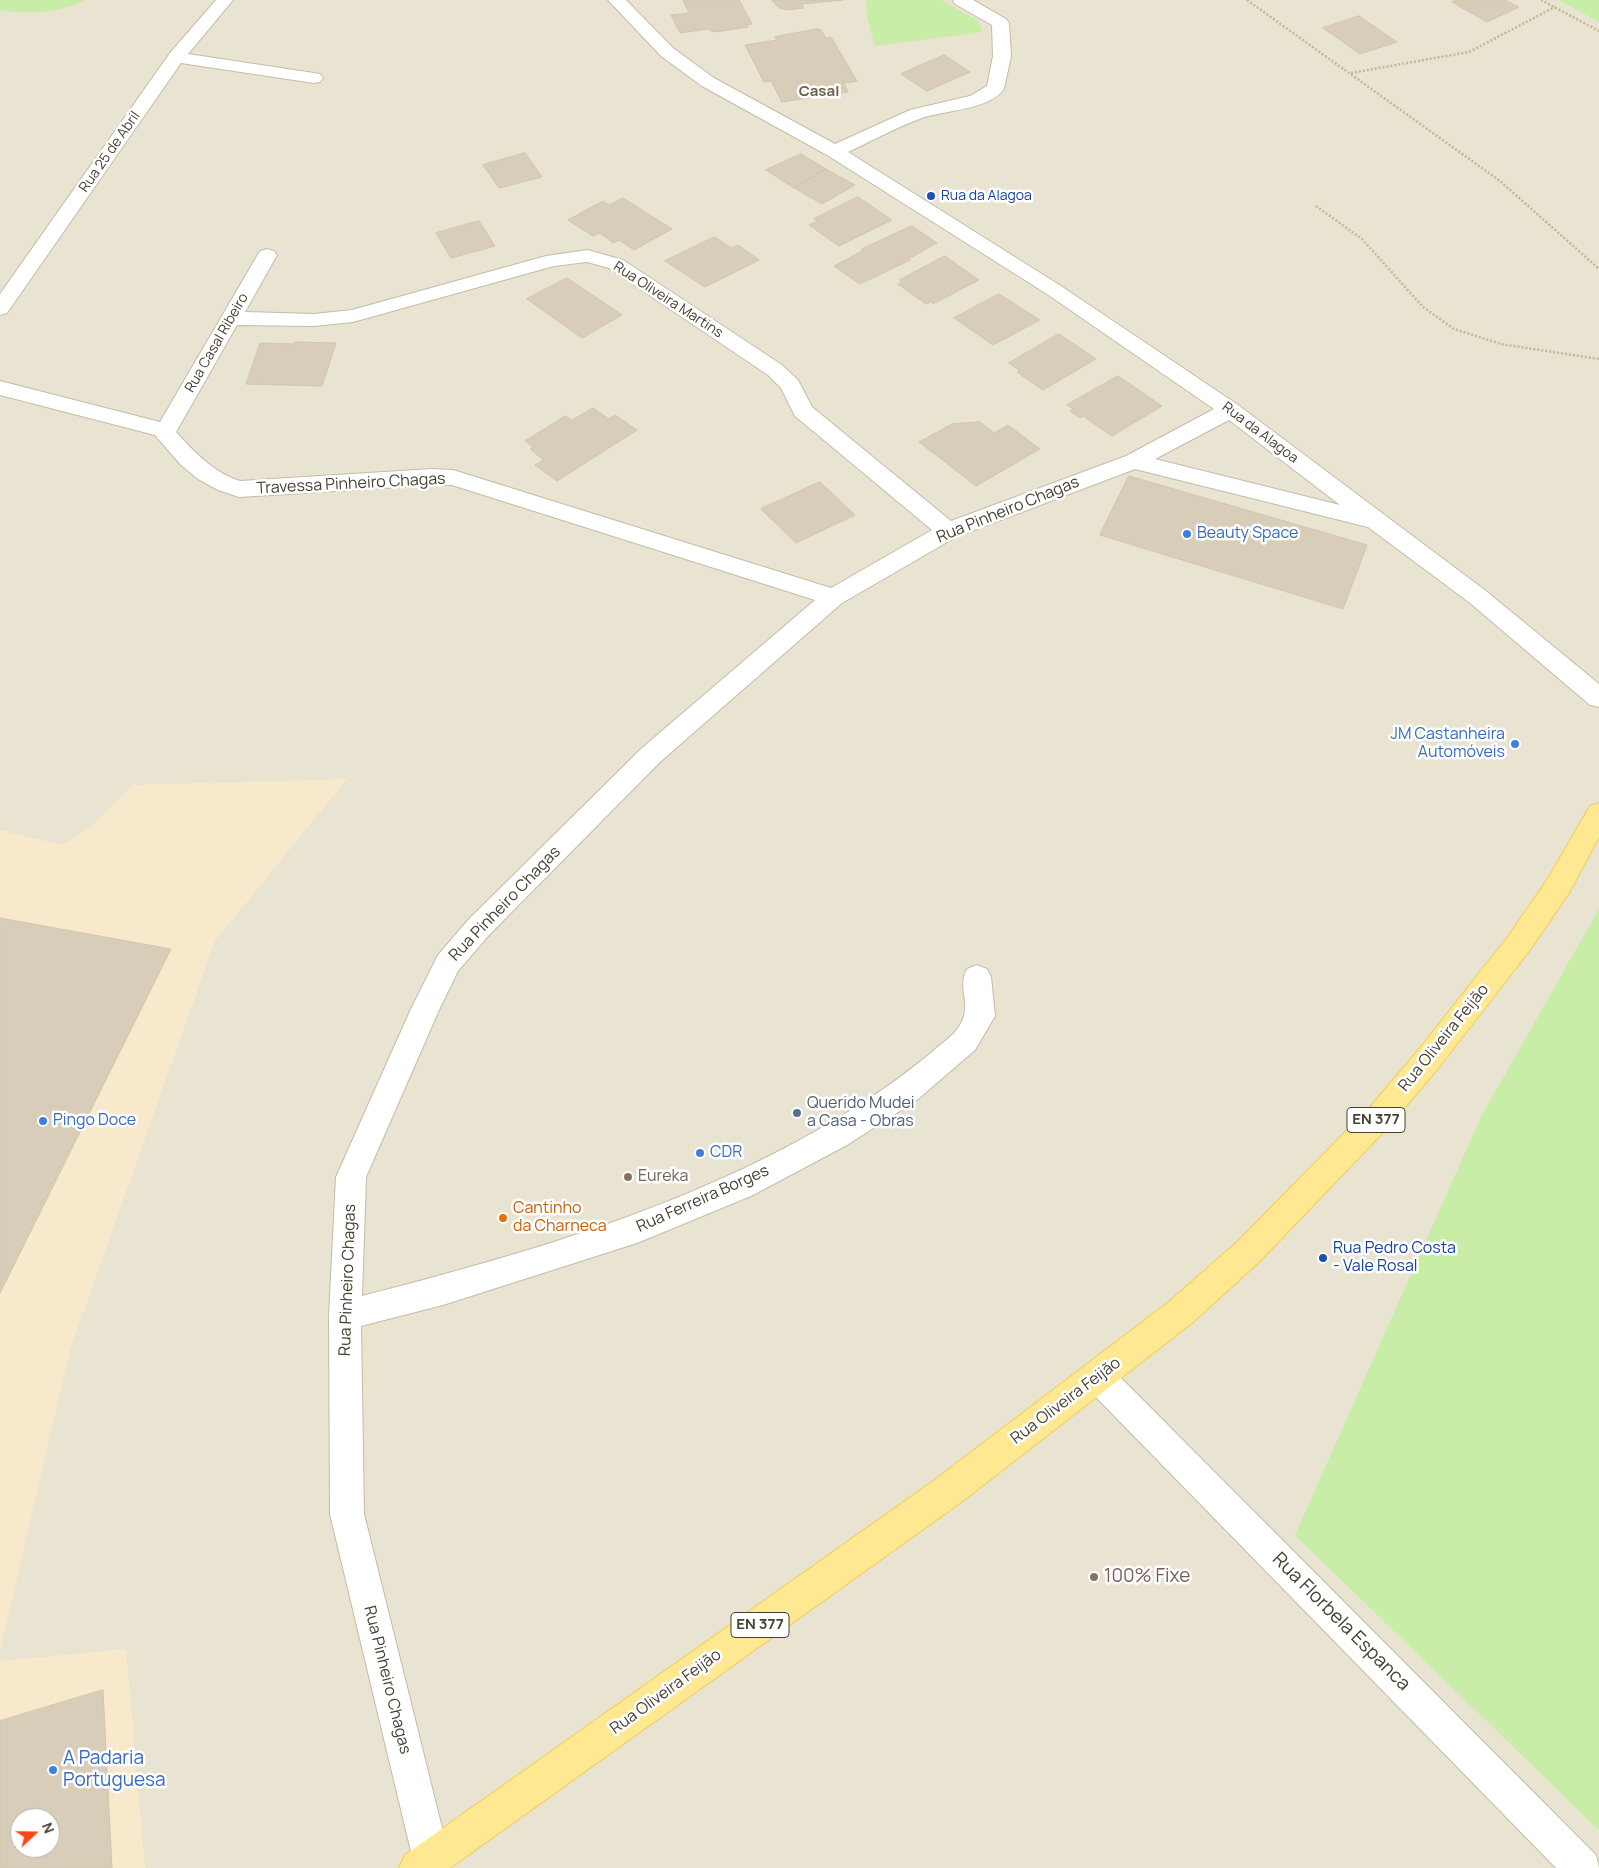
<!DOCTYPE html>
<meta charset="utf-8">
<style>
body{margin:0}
#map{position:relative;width:1599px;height:1868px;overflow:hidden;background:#f4f0e4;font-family:Manrope,sans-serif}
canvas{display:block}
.north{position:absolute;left:10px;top:1808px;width:50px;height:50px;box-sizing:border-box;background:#fff;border:1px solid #b5b3ad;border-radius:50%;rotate:69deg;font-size:14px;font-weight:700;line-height:20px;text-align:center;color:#474133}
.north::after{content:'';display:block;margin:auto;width:18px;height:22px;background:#ff4610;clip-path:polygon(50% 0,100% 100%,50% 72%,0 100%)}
</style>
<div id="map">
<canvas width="1599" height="1868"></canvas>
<div class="north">N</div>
</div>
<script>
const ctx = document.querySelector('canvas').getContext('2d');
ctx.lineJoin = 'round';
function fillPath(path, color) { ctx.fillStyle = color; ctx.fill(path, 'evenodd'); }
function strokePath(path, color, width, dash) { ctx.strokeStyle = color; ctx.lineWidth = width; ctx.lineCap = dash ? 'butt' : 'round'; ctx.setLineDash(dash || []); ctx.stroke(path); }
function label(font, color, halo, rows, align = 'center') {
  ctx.font = font + ' Manrope,sans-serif'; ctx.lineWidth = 5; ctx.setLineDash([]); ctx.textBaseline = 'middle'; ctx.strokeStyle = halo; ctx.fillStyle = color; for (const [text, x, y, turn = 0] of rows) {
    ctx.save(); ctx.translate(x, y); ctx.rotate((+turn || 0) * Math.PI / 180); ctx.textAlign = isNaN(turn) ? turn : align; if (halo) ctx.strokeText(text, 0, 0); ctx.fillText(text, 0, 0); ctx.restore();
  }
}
fillPath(new Path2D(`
 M0,0H1599V1868H0ZM20,1818H50V1848H20Z`), '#e9e3d1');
fillPath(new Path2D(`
 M347,779L215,941L70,1350L0,1651V830L62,845L89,828L133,785Z
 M126,1649L145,1868H0V1661ZM20,1818H50V1848H20Z`), '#f9e9cc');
fillPath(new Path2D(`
 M0,0H85C59,13 28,15 0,10Z
 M866,0H941L975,19L979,23L983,32L875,46L867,16Z
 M1559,0H1599V22Z
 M1599,909V1830L1295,1535L1482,1115Z`), '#c8eda7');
const building = new Path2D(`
 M683,0H739L752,24L747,25L748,27L714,32L708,29L680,33L671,15L689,13Z
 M772,0H843L801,4L804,8L788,10L779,8Z
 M1458,0H1505L1519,7L1487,22L1452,2Z
 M1359,16L1397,42L1360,54L1323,28Z
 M817,29L821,30L826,38L831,37L857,81L844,83L848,92L782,102L771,81L764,82L745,45L777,40L775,37Z
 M944,55L970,72L927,91L901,74Z
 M525,153L542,177L499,188L483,165Z
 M801,154L826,169L794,188L766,170Z
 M826,169L855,185L822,204L794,188Z
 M858,197L892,220L839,246L809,225L818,221L814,219Z
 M623,198L672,229L634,250L619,240L613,243L600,233L593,236L568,220L603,201L609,205Z
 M479,221L495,246L451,258L436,233Z
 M912,226L937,243L908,259L910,260L860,284L834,266L864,250L862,249Z
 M715,237L731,248L738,245L759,260L705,287L665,261Z
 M945,256L979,280L933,304L931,302L926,304L898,284L902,282L900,280Z
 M567,278L622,315L582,338L527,299Z
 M999,294L1040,320L993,345L954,318Z
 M1059,334L1096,359L1043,390L1017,372L1019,370L1009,363Z
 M295,342L336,343L322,386L246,384L260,343L295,344Z
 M1118,376L1162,406L1112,436L1083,416L1080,418L1070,411L1073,409L1067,405Z
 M593,408L609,419L615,415L637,430L557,481L535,465L544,460L530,449L534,447L525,441L565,416L572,420Z
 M980,422L994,433L1008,425L1040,449L976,486L919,442L952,424Z
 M1129,476L1367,545L1343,609L1100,535Z
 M820,482L855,515L796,543L761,509Z
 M0,918L171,949L0,1293Z
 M103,1690L112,1868H0V1721ZM20,1818H50V1848H20Z`);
fillPath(building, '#d7cdb8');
strokePath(building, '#d2c6aa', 1);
const minor = new Path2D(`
 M216,0H233L188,54L314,73L320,74L323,78L320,82L314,83L181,63L7,313L0,315V294L170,53Z
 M608,0H626L673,48L714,78L835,144L910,110L970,96L987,86L993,56L992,25L955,4L953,0H973L1006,19L1009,23L1011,56L1004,89C989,110 945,110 922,118C897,127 872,141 848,152L1061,286L1238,405L1486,591L1599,684V707L1590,705L1470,603L1368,527L1135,469L956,537L842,603L660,762L489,935L458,971L439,1010L366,1177L362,1296C533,1252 706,1202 856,1107C885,1089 906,1073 932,1052C939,1045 949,1039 955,1032C977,1006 955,992 967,969L977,965L987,969L991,977L995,1016L975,1050L917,1100L847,1145L751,1196L637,1243L443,1305L361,1326L364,1514L450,1860L447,1868H415L330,1514L329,1315L336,1177L411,1009L438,955L469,919L642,748L815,600L452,485H432L239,497L218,490L198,479L181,465L155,435L0,395V381L160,422L260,251L267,249L274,251L277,255L245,312L314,314L352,310L546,256L588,250L623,260L782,365L798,380L812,407L951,521L1126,456L1214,409L1047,294L827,155L702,86L661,56ZM587,262L609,268L768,375L781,388L795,416L932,530L831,588L453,470L432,469L240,481C213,472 195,453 176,432L237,325L314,326L353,322L554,266ZM1229,420L1340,505L1155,459Z
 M1098,1361L1109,1366L1596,1855L1599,1868H1556L1087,1388L1082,1377L1087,1366Z`);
const primary = new Path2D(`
 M1599,803V837L1569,893L1530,950L1440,1066L1392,1123L1259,1262L1192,1323L960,1503L450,1868H399L405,1855L936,1479L1170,1301L1237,1242L1372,1105L1420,1048L1510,934L1549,877L1590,806Z`);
strokePath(minor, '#c3bca8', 2);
strokePath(primary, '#f1ce55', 2);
strokePath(new Path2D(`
 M1247,0L1500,181L1599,269
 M1541,0L1599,31
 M1351,73L1469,52L1555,7
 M1316,206L1362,239L1423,307L1454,329L1501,344L1599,359`), '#c4b795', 2.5, [2, 2]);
fillPath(minor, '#fff');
fillPath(primary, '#ffe892');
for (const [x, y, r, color] of [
 [931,196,5,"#1a4fb4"],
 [1187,534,5,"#3f7fe0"],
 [1515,744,5,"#3f7fe0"],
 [797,1113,5,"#5c6f8a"],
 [43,1121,5,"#3f7fe0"],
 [700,1153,5,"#3f7fe0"],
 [628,1177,5,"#8d6e63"],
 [503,1218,5,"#e8710a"],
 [1323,1258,5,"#1a4fb4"],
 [1094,1577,5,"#8d6e63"],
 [53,1770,5,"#3f7fe0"]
]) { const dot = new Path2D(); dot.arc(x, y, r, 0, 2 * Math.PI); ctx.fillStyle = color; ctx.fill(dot); strokePath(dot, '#fff', 2); }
label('14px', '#474133', '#fff', [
 ["Rua 25 de Abril",110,152,-55],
 ["Rua Oliveira Martins",668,300,33],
 ["Rua Casal Ribeiro",217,343,-60],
 ["Rua da Alagoa",1260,433,37]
]);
label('14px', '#164399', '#fff', [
 ["Rua da Alagoa",941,196]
], 'left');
label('bold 15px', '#6b6049', '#fff', [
 ["Casal",819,92]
]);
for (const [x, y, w] of [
 [1376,1120,58],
 [760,1625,58]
]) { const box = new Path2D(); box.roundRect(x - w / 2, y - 12.5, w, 25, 4); ctx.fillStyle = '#fff'; ctx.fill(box); strokePath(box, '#474133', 1); }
label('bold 15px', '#474133', null, [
 ["EN 377",1376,1120],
 ["EN 377",760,1625]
]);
label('16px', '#474133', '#fff', [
 ["Travessa Pinheiro Chagas",351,484,-3],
 ["Rua Pinheiro Chagas",1008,510,-22],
 ["Rua Pinheiro Chagas",505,904,-46],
 ["Rua Oliveira Feijão",1444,1038,-51],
 ["Rua Ferreira Borges",703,1199,-24],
 ["Rua Pinheiro Chagas",348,1280,-88],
 ["Rua Oliveira Feijão",1066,1401,-37],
 ["Rua Pinheiro Chagas",387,1680,76],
 ["Rua Oliveira Feijão",666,1692,-36]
]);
label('16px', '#366cbe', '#fff', [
 ["Beauty Space",1197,534],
 ["JM Castanheira",1505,735,"right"],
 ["Automóveis",1505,753,"right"],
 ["Pingo Doce",53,1121],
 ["CDR",710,1153]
], 'left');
label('16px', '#4e5e75', '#fff', [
 ["Querido Mudei",807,1104],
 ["a Casa - Obras",807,1122]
], 'left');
label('16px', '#785e54', '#fff', [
 ["Eureka",638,1177]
], 'left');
label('16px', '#c56008', '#fff', [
 ["Cantinho",513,1209],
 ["da Charneca",513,1227]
], 'left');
label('16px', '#164399', '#fff', [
 ["Rua Pedro Costa",1333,1249],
 ["- Vale Rosal",1333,1267]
], 'left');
label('19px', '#785e54', '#fff', [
 ["100% Fixe",1104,1577]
], 'left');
label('19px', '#474133', '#fff', [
 ["Rua Florbela Espanca",1341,1622,45]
]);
label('19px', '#366cbe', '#fff', [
 ["A Padaria",63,1759],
 ["Portuguesa",63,1781]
], 'left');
</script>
